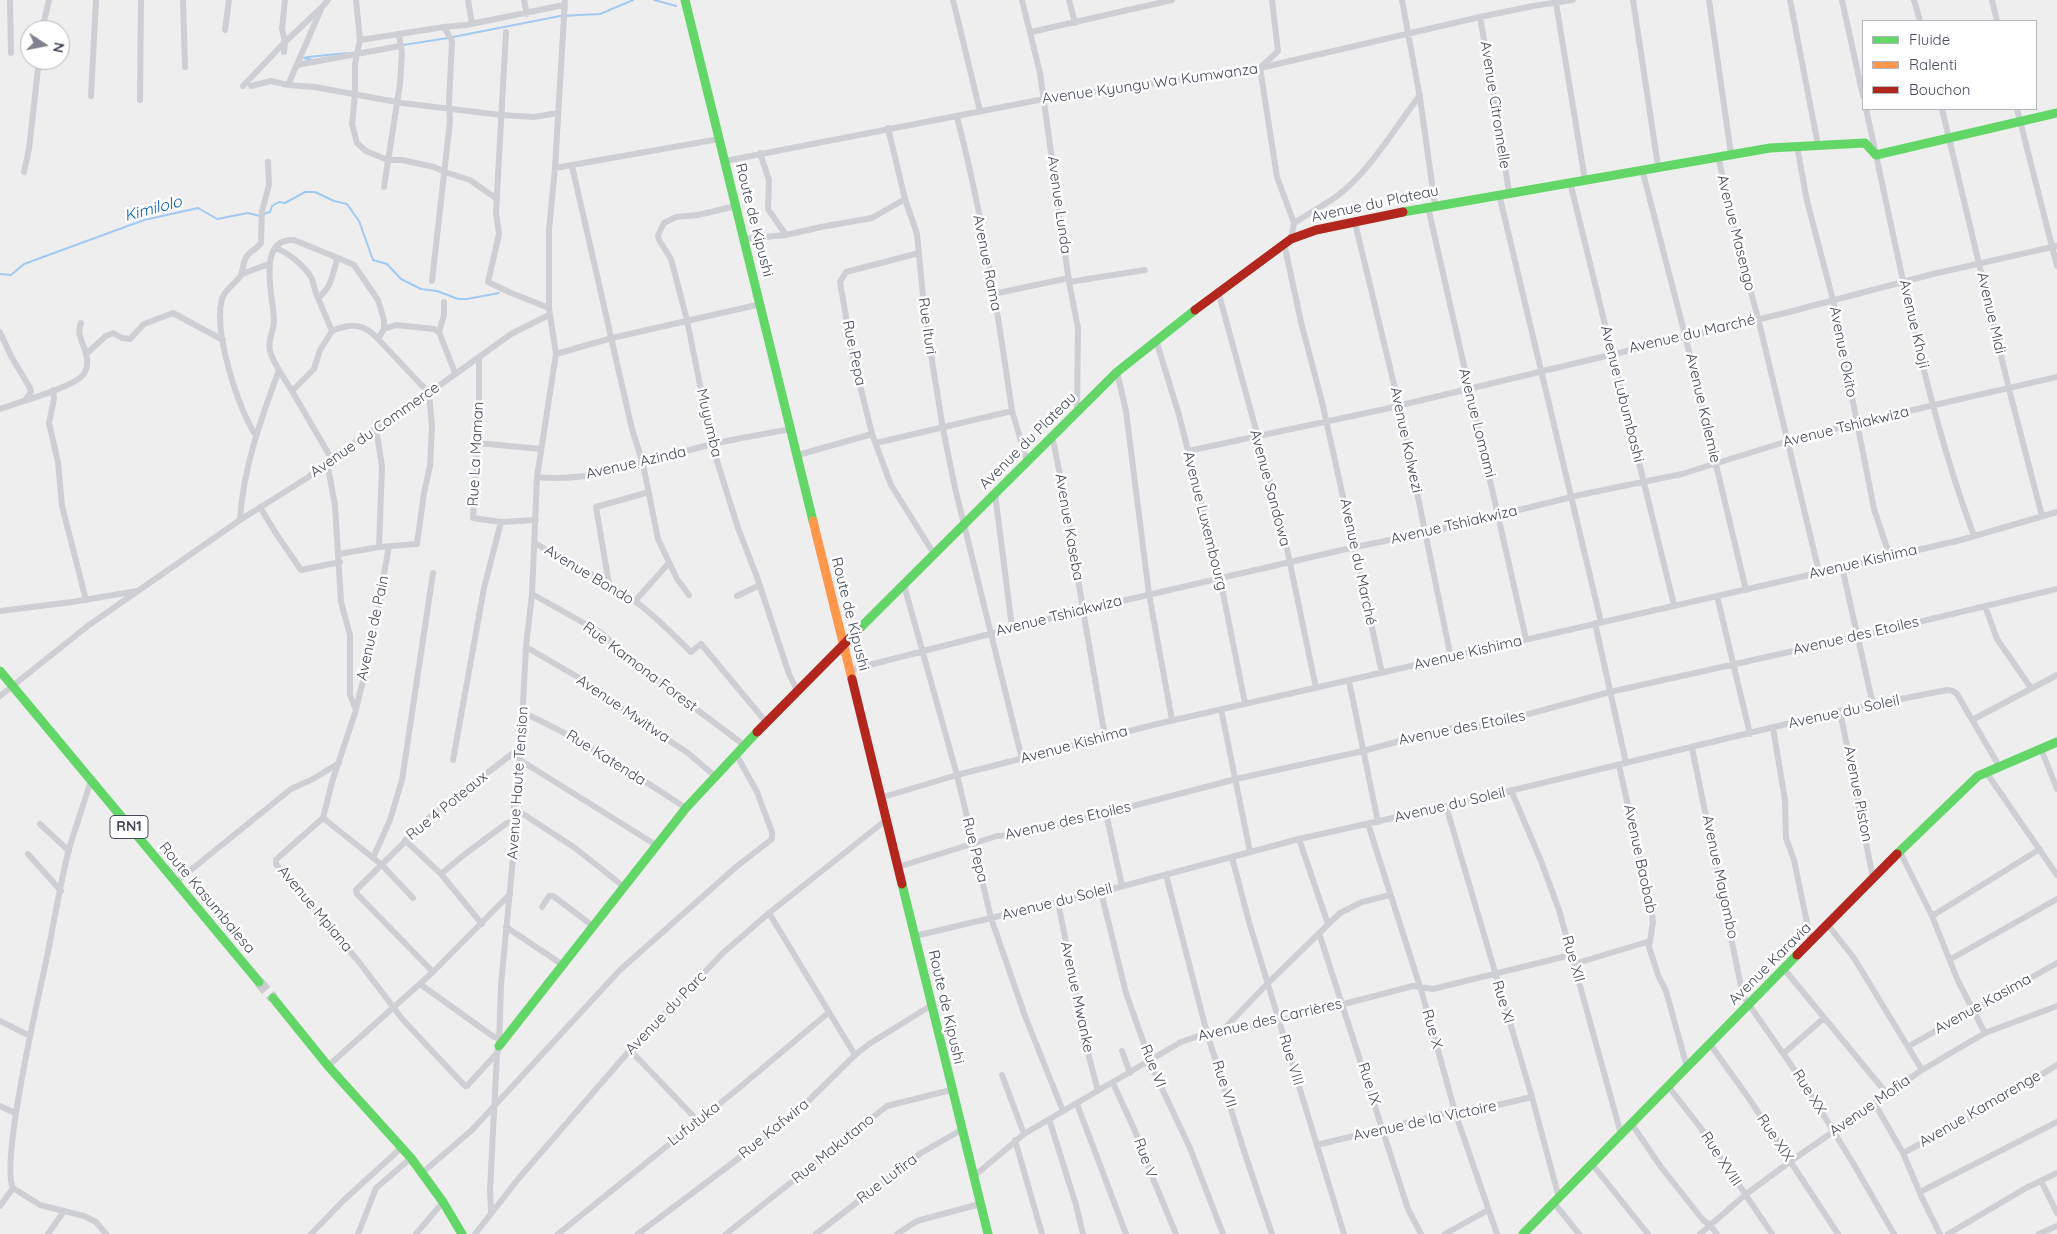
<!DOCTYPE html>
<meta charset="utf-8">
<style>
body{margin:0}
#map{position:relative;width:2057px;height:1234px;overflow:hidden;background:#efeeee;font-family:Quicksand,sans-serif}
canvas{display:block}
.legend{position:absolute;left:1862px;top:20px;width:175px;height:90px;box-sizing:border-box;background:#fff;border:1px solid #b4b6bd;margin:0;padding:6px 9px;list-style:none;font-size:15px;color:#44495b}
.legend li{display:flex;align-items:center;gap:10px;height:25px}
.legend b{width:25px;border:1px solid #b4b6bd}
.north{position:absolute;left:20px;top:20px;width:50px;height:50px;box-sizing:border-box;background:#fff;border:1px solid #b4b6bd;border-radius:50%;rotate:101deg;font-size:14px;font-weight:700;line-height:20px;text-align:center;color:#44495b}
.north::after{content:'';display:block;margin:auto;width:18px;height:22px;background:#80838e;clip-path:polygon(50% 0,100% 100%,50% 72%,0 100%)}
</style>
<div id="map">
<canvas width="2057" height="1234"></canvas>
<ul class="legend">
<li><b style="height:6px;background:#63d668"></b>Fluide</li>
<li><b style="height:6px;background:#ff974d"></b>Ralenti</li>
<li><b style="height:6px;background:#b3261e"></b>Bouchon</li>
</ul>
<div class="north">N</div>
</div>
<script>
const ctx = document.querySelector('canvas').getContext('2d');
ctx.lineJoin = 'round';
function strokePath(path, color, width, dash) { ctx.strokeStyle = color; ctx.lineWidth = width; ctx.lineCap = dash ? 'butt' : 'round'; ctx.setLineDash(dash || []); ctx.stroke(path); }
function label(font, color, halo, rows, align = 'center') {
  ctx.font = font + ' Quicksand,sans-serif'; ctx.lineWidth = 5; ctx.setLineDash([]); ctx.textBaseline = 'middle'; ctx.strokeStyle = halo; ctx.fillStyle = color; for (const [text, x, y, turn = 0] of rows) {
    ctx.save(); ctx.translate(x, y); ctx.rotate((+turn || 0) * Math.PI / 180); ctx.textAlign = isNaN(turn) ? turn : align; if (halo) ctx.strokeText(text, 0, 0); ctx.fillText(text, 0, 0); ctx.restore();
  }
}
strokePath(new Path2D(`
 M654,0L676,6
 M453,37L560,16L600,14L633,0
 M403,45L448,38
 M308,57L347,53
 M308,57L311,60L304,58Z
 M264,214L270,212L272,206L279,202L285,203L305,192H315L334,201L347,204L359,221L373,260L387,264L401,279L421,289L437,291L458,299H467L499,293
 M0,274L11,275L24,264L144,220L198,208L217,219L248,213L260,216`), '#a2c9f1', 2);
strokePath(new Path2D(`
 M259,982L273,998`), '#cdcdd1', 11, [11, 5.5]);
strokePath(new Path2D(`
 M10,0L11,53
 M183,0L185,67
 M356,0L360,40L355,64V94L352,124L357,143L366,151L388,160H402L434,167L445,172L470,180L497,199
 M468,0L472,24
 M524,0L527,14
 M953,0L980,111
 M1022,0L1040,73L1069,282L1078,328L1077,411
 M1069,0L1075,23
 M1272,0L1278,51L1260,68L1277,177L1294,223L1291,239
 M1402,0L1420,98L1435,205
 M1633,0L1658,166
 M1709,0L1731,154
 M1790,0L1818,145
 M1842,0L1863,96
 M1914,0L1920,21
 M1992,0L1997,21
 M1556,3L1585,180
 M1480,17L1496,108L1509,192
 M42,30L49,0
 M225,30L229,0
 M506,32L496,212L499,234L488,282L509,292L549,308
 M1031,32L1172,0
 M360,40L444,27L466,25L564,5
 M284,52L285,42L282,29L285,0
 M297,65L400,46
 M288,85L322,7L328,0
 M243,86L283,44L322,7
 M251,86L271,81L288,85L315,87L402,103L501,115L534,117L558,113
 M91,96L96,0
 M140,100L141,0
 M1866,109C1898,252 1923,398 1974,536
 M1942,109L2009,389L2042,516
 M2017,109L2057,266
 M957,117C982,213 998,313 1012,411
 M888,128L905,199L917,234L925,317L943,429L955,488L1022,759
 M1797,146L1807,201L1833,300L1874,509L1890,557
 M760,153L769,180L768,209L786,235
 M1718,156L1738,245L1758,318L1819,572
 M725,161L1044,99L1260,68L1480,17L1533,6L1573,0
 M572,166L632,429L643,464L658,539L677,579L689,595
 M555,168L719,139
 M1642,169L1685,335L1746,590
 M24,172L29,149L39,60
 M1570,182L1674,605
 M384,187L400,84L402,53L399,35
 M1499,194L1601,622
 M736,206L698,215L676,217L664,223L658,235L659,240L671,259L687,320L712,445L738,528L757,577L789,674L798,692
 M1428,207L1526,639
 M1294,223C1308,214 1323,206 1337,196C1369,172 1395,128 1420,95
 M1355,223L1399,405L1451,658
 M744,239L786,235L821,227L872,218L905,199
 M1284,243L1301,322L1322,402L1382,673
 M275,248C288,252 306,267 312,279C314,285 315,292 318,298
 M242,274L269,264
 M432,281L450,121L449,103L452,41L444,27
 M1069,282L1145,270
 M1218,291L1282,525L1316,688
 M993,294L1069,278
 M384,329L396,325L434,329L439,332L455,373
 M332,331C351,323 364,323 378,339
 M0,332L11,356L30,388L31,392L26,399
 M439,332L444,315V302
 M1156,340L1179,415L1220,578L1245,703
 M86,354L106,336L113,333L122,338L130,339L144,324L173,313L223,340
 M556,354L612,338L761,304
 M479,357V416L473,518L501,522L536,520
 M1117,372L1126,411L1149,594L1172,720
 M53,390L54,399L49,423L58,462L62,506L86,600
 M292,391C285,379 274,365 270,351C267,340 274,331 274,321C274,300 255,238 294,240L338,258
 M0,409C19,402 66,389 80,378C85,374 88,367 87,360C87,347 75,336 81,323
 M376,428L382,466L379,547
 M872,434L891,485L934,554
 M1052,435L1068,515L1083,610L1105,737
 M256,436C238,407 213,332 222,299C225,290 233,285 239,278C244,272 242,263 247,256C250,251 257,249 261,243L262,211L269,185L268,162
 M477,443L541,449
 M876,443L1012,411L1027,461
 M1188,451L1385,409L1785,313L1933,274L2057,246
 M798,455L872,434L853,357L840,282L846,272L919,253
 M331,458L292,391L314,369L320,350L332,331L318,298C334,285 331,275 338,258L354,265L378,300L384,320V329L378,339L429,393L432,427L430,466L424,493L417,544L379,547L339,554
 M327,462L335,505L341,602L350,635V695L356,710L332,782L323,818L280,856L276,860V864L359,962L403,1020L465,1086H467L497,1053
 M537,477C599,483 654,458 713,444C739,438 765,434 791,429
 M995,494L1012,627
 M260,507L275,532L301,570L340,562
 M240,520C243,468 261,419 279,370
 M535,543C567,563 602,578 633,600C654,614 672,634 691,652L701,644L766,722
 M1842,567L1873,705
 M609,584L596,507L649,492
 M904,585L957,775L991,918L1025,1016L1063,1111
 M532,594L600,632L635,663L744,745
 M737,596L760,585
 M1717,596L1750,734
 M635,601L668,564
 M1985,606L1997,639L2031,688
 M0,611L72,602L137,591
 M1595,623L1626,763
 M526,647L588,683L639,721L688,753L716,777
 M850,670L1083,610L1355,547L1425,533L1584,494L1682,474L1788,441L1856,423L2057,377
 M1349,681L1378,822
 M0,696L89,625L240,520L307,478L331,458L429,393L511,334L549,315
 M356,709L370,652L389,546
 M1221,709L1250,852
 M1840,711L1873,878
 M524,713C583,740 632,773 686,808
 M1972,720L2057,675
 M1773,728L1785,800L1786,838L1794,860L1811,942
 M1692,748L1743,996L1805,1085L1853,1163L1894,1234
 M2041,749L2057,789
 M453,760L484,588L501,522
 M520,760L656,845
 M1619,765L1652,915L1653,922L1649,947L1658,975L1666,991L1687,1067
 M1986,772L2057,875
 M91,780C84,803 76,826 69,849C60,884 54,922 47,957C39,995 0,1162 13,1188L40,1205L84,1216L96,1222L106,1234
 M1511,790L1541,861L1559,910L1621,1134
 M880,798L957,775L1157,724L1879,559L1961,540L2057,512
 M1446,806L1532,1097L1559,1198
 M514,808L575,848L623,886
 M1106,813L1122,886
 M323,818L382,865L413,898
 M40,824L69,851
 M1368,824L1422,993L1456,1115L1497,1234
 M1299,839L1328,924
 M405,840L441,874L482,924
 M1900,852L1932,916L1958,981L1985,1033
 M28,854L61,891
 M1232,857L1249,922L1344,1234
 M373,858L390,820L402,780L433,573
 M898,867L997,836L1016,835L1106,813L1236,779L1363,751L1444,729L1484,726L1610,692L1856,637L2057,589
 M441,874L465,854L507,823L513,821
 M1166,875L1207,1033L1244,1151L1272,1234
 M176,882L291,789L313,779L339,763
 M1101,892L1126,993L1148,1055L1149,1061L1190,1148L1223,1234
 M1058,902L1088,1053L1098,1091
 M542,907L549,896H553L593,926
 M769,913L855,1055
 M1932,916L2040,849
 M1828,925L1854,958L1922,1070
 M506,927L563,965
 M1319,933L1408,1209L1421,1234
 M915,936L1101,892L1299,839L1464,802L1840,711L1947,690L1953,691L1957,694L1999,766
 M1951,959L2057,899
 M1574,964L1650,941
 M1784,969L1888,1095
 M433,972L357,894L356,890L430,817L521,747
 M420,984L494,1037L499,1038
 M0,1021L28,1035
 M1222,1031L1268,983L1340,913L1362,902L1390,895
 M1710,1044L1750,1100L1838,1234
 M1909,1046L2057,963
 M630,1050L698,1121
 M1122,1051L1130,1073
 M1784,1053L1824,1018
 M328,1066L433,972L510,894
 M1002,1075L1024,1134
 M1113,1083L1135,1131L1154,1181L1176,1234
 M1668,1086L1700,1127L1772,1234
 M1077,1104L1126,1234
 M1875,1104L1903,1153L1922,1198L1940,1234
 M0,1106L15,1113
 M1049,1119L1076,1205L1083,1234
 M1631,1123L1661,1167L1703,1220L1710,1225L1717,1234
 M1015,1140L1042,1234
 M1317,1145L1450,1112L1456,1115L1532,1097
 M1903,1153L1970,1118L2057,1065
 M1592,1164L1648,1234
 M422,1173L472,1130L620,970L736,867L772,839V832L757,792L736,754
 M973,1177L1024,1134L1181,1042L1207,1033L1279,1021L1413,986L1433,989L1571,955
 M2041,1181L2057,1213
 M1920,1192L2057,1122
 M1554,1203L1579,1234
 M0,1206L13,1188
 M491,1212L490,1190L497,1053L499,1046L501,985L513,858L514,808L520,760L526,647L532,594L537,477L556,354L549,308V230L555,168L565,0
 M48,1234L64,1211
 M311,1234L344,1200L401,1148
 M358,1234L376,1188L411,1158
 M416,1234L443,1202
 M475,1234L519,1178L630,1050L723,953L769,913L886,820
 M558,1234L739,1088L828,1013
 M638,1234L787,1122L855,1055L869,1044L932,1005
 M726,1234L887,1106L951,1090
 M816,1234L921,1153L961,1130
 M897,1234L917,1221L980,1204
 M1445,1234L1488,1210
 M1700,1234L1745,1195L1791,1161L1922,1070L1985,1033L2057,1006
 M1948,1234L2026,1188L2057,1173
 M2039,1234L2057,1226`), '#cecfd4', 6);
strokePath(new Path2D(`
 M685,0L813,521
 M1403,212L1770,148L1865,143L1876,155L2057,113
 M858,630L1117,372L1195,310
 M0,671L259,982
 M1897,854L1978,776L2057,742
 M902,884L988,1234
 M273,998L328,1066L411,1158L443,1202L462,1234
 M499,1046L686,808L757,732
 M1523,1234L1797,955`), '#63d668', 9);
strokePath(new Path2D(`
 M813,521L852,679`), '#ff974d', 9);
strokePath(new Path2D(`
 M1195,310L1291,239L1316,230L1403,212
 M852,679L902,884
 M757,732L858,630
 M1797,955L1897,854`), '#b3261e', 9);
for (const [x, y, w] of [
 [129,827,38]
]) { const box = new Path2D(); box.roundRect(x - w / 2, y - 11.5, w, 23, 4); ctx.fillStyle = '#fff'; ctx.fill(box); strokePath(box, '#44495b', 1); }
label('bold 14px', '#44495b', null, [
 ["RN1",129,827]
]);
label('15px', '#44495b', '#fff', [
 ["Avenue Kyungu Wa Kumwanza",1150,84,-8],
 ["Avenue Citronnelle",1495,105,81],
 ["Avenue du Plateau",1375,204,-12],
 ["Avenue Lunda",1059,205,82],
 ["Route de Kipushi",754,220,76],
 ["Avenue Masengo",1736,233,76],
 ["Avenue Rama",987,263,79],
 ["Avenue Midi",1991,313,77],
 ["Avenue Khoji",1914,324,77],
 ["Rue Ituri",927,326,82],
 ["Avenue du Marché",1692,334,-13],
 ["Avenue Okito",1843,352,79],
 ["Rue Pepa",854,353,78],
 ["Avenue Lubumbashi",1622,394,76],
 ["Avenue Kalemie",1703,408,77],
 ["Muyumba",709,423,77],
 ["Avenue Lomami",1477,423,76],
 ["Avenue Tshiakwiza",1846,427,-14],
 ["Avenue du Commerce",375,430,-35],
 ["Avenue Kolwezi",1406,440,78],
 ["Avenue du Plateau",1028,441,-45],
 ["Rue La Maman",476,454,-87],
 ["Avenue Azinda",636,463,-13],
 ["Avenue Sandowa",1270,488,75],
 ["Avenue Luxembourg",1205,521,76],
 ["Avenue Tshiakwiza",1454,525,-13],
 ["Avenue Kaseba",1069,527,80],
 ["Avenue du Marché",1358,562,78],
 ["Avenue Kishima",1863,562,-13],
 ["Avenue Bondo",589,575,31],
 ["Route de Kipushi",850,614,76],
 ["Avenue Tshiakwiza",1059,616,-14],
 ["Avenue de Pain",373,628,-78],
 ["Avenue des Etoiles",1856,636,-13],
 ["Avenue Kishima",1468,653,-13],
 ["Rue Kamona Forest",640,667,37],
 ["Avenue Mwitwa",623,709,34],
 ["Avenue du Soleil",1844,712,-12],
 ["Avenue des Etoiles",1462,728,-11],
 ["Avenue Kishima",1074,745,-15],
 ["Rue Katenda",606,758,32],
 ["Avenue Haute Tension",518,783,-86],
 ["Avenue Piston",1858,794,79],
 ["Avenue du Soleil",1450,805,-13],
 ["Rue 4 Poteaux",447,806,-39],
 ["Avenue des Etoiles",1068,821,-13],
 ["Rue Pepa",975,850,76],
 ["Avenue Baobab",1640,859,78],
 ["Avenue Mayombo",1720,877,78],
 ["Route Kasumbalesa",207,898,50],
 ["Avenue du Soleil",1057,902,-14],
 ["Avenue Mpiana",315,909,50],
 ["Rue XII",1573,959,74],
 ["Avenue Karavia",1770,964,-45],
 ["Avenue Mwanke",1077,997,78],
 ["Rue XI",1503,1002,73],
 ["Avenue Kasima",1983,1004,-29],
 ["Route de Kipushi",946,1007,77],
 ["Avenue du Parc",666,1013,-46],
 ["Avenue des Carrières",1270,1020,-13],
 ["Rue X",1432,1029,74],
 ["Rue VIII",1291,1060,73],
 ["Rue VI",1153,1066,68],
 ["Rue VII",1224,1084,72],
 ["Rue IX",1369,1084,72],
 ["Rue XX",1809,1092,58],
 ["Avenue Mofia",1870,1106,-35],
 ["Avenue Kamarenge",1980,1109,-30],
 ["Avenue de la Victoire",1425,1121,-12],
 ["Lufutuka",694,1124,-38],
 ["Rue Kafwira",774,1129,-39],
 ["Rue XIX",1775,1138,56],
 ["Rue Makutano",833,1149,-39],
 ["Rue V",1145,1158,70],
 ["Rue XVIII",1721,1159,57],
 ["Rue Lufira",887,1179,-37]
]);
label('italic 16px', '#0359b0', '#fff', [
 ["Kimilolo",153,209,-15]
]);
</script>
